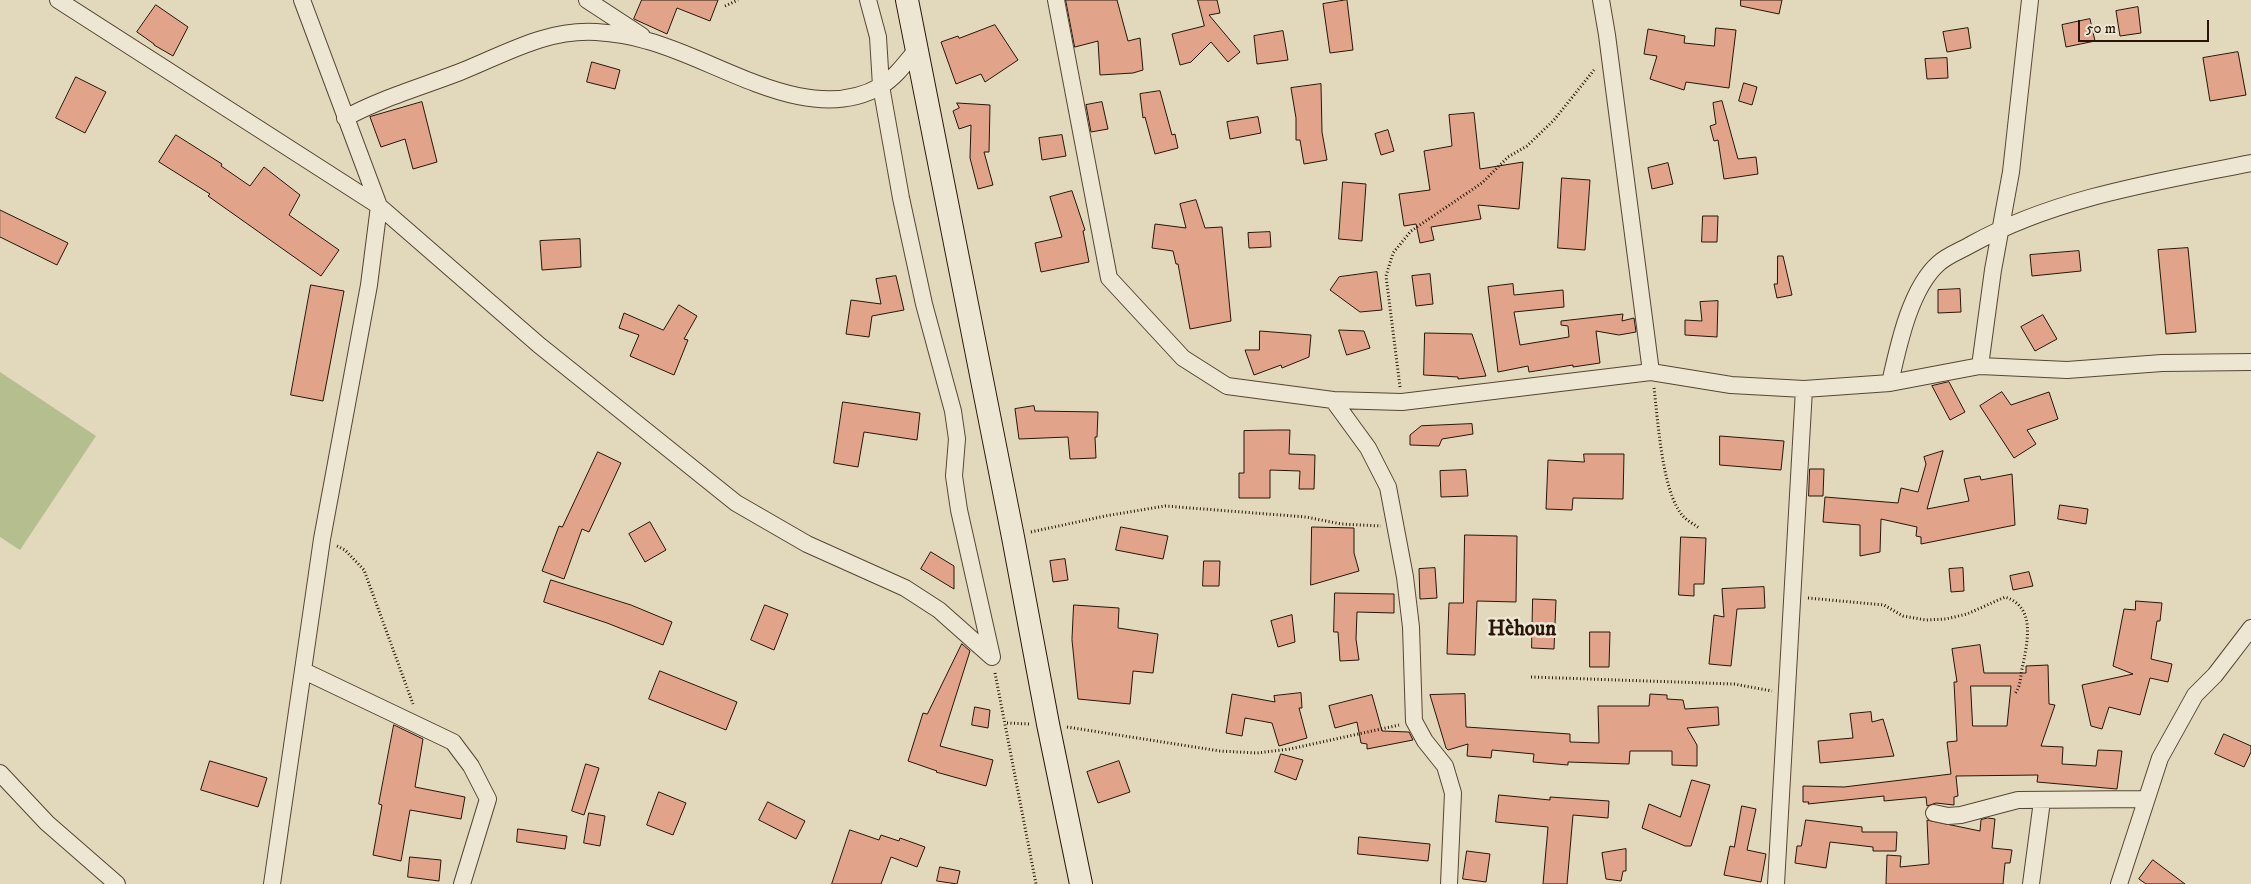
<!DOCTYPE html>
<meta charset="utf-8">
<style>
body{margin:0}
#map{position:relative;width:2251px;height:884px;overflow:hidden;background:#e2d8bb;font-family:"IM FELL DW Pica",serif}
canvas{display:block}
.scale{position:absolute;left:2078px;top:20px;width:131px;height:22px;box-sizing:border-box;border:2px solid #281507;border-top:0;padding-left:6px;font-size:15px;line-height:18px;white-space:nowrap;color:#281507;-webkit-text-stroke:4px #ece6d3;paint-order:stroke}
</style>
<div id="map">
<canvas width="2251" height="884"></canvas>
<div class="scale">50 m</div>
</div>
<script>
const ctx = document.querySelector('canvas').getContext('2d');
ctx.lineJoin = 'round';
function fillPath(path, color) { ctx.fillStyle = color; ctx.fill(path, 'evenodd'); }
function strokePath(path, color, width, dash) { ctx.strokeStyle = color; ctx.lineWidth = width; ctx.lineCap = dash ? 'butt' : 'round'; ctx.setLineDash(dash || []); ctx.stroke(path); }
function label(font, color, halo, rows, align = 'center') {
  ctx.font = font + ' "IM FELL DW Pica",serif'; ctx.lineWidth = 5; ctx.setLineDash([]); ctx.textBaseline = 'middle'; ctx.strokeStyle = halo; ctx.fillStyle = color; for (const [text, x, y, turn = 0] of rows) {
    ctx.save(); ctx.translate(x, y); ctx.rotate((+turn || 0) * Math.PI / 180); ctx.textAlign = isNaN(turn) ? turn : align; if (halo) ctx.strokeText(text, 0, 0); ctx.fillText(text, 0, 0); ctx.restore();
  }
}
fillPath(new Path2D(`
 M0,372L96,436L20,550L0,537Z`), '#b5be8e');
const building = new Path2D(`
 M642,0H718L710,21L677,8L667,34L634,19Z
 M1066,0H1117L1128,41L1140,38L1143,70L1133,73L1100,75L1098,41L1075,47Z
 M1198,0H1217L1220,13L1209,15L1240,52L1228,62L1211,42L1191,62L1180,65L1172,34L1204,26Z
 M1347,0L1353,50L1330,53L1323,4Z
 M1741,0H1782L1779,14L1741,6Z
 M156,5L188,27L173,56L154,45V44L137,32Z
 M2138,7L2141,33L2120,36L2116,11Z
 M2090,19L2095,41L2066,47L2062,25Z
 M995,25L1018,60L985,82L981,74L956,84L941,42L958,36L959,38Z
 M1716,28L1736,30L1729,88L1686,82L1684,90L1650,79L1657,56L1644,54L1648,29L1685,36L1684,43L1714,46Z
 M1968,28L1971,48L1947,52L1943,32Z
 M1283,31L1288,60L1257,64L1254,36Z
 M2238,52L2246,95L2210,101L2203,58Z
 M1947,58L1948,78L1927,79L1925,59Z
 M592,62L620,70L615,89L587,82Z
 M76,77L106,92L85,133L56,118Z
 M1744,83L1757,87L1752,105L1739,101Z
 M1321,84L1322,132L1327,160L1304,164L1300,140H1296V118L1291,88Z
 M1160,91L1172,135L1175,134L1178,148L1155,154L1145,117L1143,118L1140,94Z
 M1722,101L1738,159L1756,157L1758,174L1724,179L1718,140L1714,141L1710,126L1716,124L1713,103Z
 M422,102L437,162L413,169L405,139L381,147L370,117Z
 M1102,102L1108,129L1091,132L1086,105Z
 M957,103L990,105L989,152H984L993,185L978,189L970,158L971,125L959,129L953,111L959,108Z
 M1474,113L1480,169L1523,162L1519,209L1478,205L1481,219L1431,227L1434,240L1420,243L1416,224L1404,226L1399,194L1430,190L1424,151L1452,146L1449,115Z
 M1258,117L1261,133L1230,139L1227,122Z
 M1388,130L1394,151L1381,155L1375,134Z
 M176,135L222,164L221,166L250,186L264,167L300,195L289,215L339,250L321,276L208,196L210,194L159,162Z
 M1062,135L1066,156L1042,160L1039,138Z
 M1668,163L1673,184L1652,189L1648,168Z
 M1562,178L1590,180L1585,250L1558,248Z
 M1343,182L1366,184L1362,241L1339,239Z
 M1072,191L1085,230L1083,231L1089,262L1041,272L1035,243L1062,237L1050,197Z
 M1196,200L1205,228L1222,227L1231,321L1190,329L1178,264H1176L1173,251L1152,248L1155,224L1186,228L1180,204Z
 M0,210L68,243L57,265L0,237Z
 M1703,216H1718L1717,242H1702Z
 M1270,232L1271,247L1249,248L1248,233Z
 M580,239L581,267L542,270L540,241Z
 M2188,248L2196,332L2166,334L2158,250Z
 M2079,251L2081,271L2032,276L2030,255Z
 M1778,256H1783L1792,295L1777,298L1774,284H1777Z
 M1377,272L1382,310L1360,312L1330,290L1339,277Z
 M1430,274L1433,304L1416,306L1412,276Z
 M896,276L904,310L872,316L869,337L846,334L851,300L881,304L876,279Z
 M1513,284L1514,295L1563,290L1564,307L1514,312L1520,345L1569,337L1568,326L1561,325V321L1623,314L1622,321L1634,318L1636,332L1619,335L1596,331L1600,363L1573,367V365L1529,372L1528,366L1498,372L1488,287Z
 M311,285L344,291L323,401L291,395Z
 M1960,289L1961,312L1938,313V290Z
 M1718,301L1717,337L1685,335V320L1702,321L1700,302Z
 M679,305L697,316L684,339L688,340L674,375L630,356L639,335L619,328L624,313L663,330Z
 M2043,315L2057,339L2035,351L2021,327Z
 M1339,330L1364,331L1370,348L1347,355Z
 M1260,331L1311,335L1309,357L1282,368L1281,365L1254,375L1245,350H1259Z
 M1425,333L1472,334L1486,376L1458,379V377L1424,375Z
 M1949,382L1965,412L1950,420L1932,386Z
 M2002,392L2011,405L2049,392L2058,419L2027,430L2036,444L2014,458L1980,406Z
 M843,402L920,413L917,440L864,432L858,467L834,463Z
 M1034,406L1035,411L1098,412L1097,437H1095L1096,458L1070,459L1068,437L1019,439L1015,409Z
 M1472,424L1473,434L1442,439L1439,446L1410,445V435L1421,426Z
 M1277,430H1290L1289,454L1315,455L1314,489H1299L1300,471L1270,470V498H1239V473H1244V431Z
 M1720,436L1784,441L1781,470L1720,465Z
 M1943,451L1927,509L1969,501L1964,479L1980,476L1981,480L2012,474L2015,525L1921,544V537L1916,536L1917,527L1881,519L1880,552L1860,556V525L1823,522L1825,497L1898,503L1901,488L1918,492L1926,464L1924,457Z
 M598,452L621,463L589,532L582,529L564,579L542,571L559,526L562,527Z
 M1584,454H1624L1623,499L1573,498L1572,510L1546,509L1548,460L1584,462Z
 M1810,469H1824L1823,496H1809Z
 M1466,470L1468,496L1441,497L1440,471Z
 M2060,505L2088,509L2086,524L2058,519Z
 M650,522L666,550L645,562L629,534Z
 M1121,527L1168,536L1163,559L1116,550Z
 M1312,527L1354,528V553L1359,571L1311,585Z
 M1465,535L1517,536L1516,602L1477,601L1475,655L1447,654L1449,603H1463Z
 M1681,537L1706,538L1704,584H1694V596L1679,595Z
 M931,552L954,566V589L921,569Z
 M1065,559L1068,580L1053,582L1050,561Z
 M1204,561H1220L1219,586H1203Z
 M1435,568L1437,598L1420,599L1419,569Z
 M1963,568L1964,591L1951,592L1949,569Z
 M2029,572L2033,586L2013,590L2010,576Z
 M551,580L631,605L672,622L663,645L607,623L544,602Z
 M1764,587L1765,608L1737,609L1731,666L1709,664L1714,615L1724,617L1722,589Z
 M1335,593L1394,594V613L1357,612L1356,639L1359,660L1340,661L1338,632H1334Z
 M1533,599L1556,600L1554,649L1532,648Z
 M2136,601L2162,603L2160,621H2157L2151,659L2172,664L2168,682L2150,678L2140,715L2109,707L2102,729L2091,726L2082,685L2133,674L2113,666L2124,609L2135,610Z
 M765,605L788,614L774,650L751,640Z
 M1074,605L1119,608L1118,628L1158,634L1153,673L1133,671L1130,704L1078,699L1072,640Z
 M1292,615L1295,642L1278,647L1271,621Z
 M1590,632H1610L1609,667H1590Z
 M962,644L970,651L940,746L993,760L986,786L936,772L937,771L908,761L923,713L927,714Z
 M1980,645L1984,673H2026V666L2048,665L2049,704L2055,705L2041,746L2063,747L2062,764L2096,766L2098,750L2122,751L2117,789L2037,782L2038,775L1956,776L1958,796L1954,797V805L1936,803L1927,806L1926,797L1884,801V796L1808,804L1809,802H1803V786L1844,787L1951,774L1947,742L1957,741L1954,682H1957L1952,649ZM1971,686H2011L2007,726H1973Z
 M660,671L737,702L726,730L649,699Z
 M1301,693L1302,708H1299L1307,738L1279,746L1272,723L1245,718L1242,736L1226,733L1232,694L1275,702L1274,696Z
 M1465,694L1466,727L1570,734V742L1599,743L1598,706H1649L1650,694L1667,695V699L1683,700L1685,709L1718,707L1719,725L1687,728L1697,745V766L1672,765V751H1630L1629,764L1568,762V765L1533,762L1534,754L1492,750L1491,758L1467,756L1468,744L1448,750L1446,748L1430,695Z
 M1372,695L1382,731L1409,732L1413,740L1367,749V744L1361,743L1357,722L1335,728L1329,706Z
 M975,707L990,710L988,728L972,725Z
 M1871,712L1872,722L1883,719L1894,756L1820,763L1818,741L1853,738L1850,714Z
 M394,725L423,739L415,787L465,797L461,819L410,810L401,861L373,855L382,805L379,804Z
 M2224,734L2251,746V752L2244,767L2215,754Z
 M1281,754L1303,760L1296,780L1275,772Z
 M210,761L267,778L258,807L201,790Z
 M1119,761L1130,792L1098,803L1087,772Z
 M586,764L599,768L584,815L572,811Z
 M1692,780L1710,785L1691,846H1685L1642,828L1649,804L1680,817Z
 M659,792L686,803L673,835L647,825Z
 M1499,795L1550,800V797L1609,801L1608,818L1573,815L1567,884H1543L1548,827L1496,822Z
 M768,802L805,821L796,839L759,820Z
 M1742,806L1756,809L1747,850L1766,854L1761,882L1724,875L1730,846L1734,847Z
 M589,813L605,816L600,846L584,843Z
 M1988,818L1995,819L1992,848L2012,850L2010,863H2005L2003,884H1886L1887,855L1901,856L1900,867L1929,864L1927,820L1980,831L1981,820Z
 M1806,820L1862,827V832H1897L1896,851H1873V847L1830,842L1826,868L1795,863L1797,846H1801Z
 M518,829L567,836L565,849L517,842Z
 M850,830L879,840L881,835L899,841L900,838L925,847L917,867L891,857L881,884H832Z
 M1359,837L1430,844L1428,861L1358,854Z
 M1626,849V871H1623L1621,881L1606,879L1602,853Z
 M1467,851L1490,854L1486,882L1463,879Z
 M410,857L441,860L439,881L408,877Z
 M2153,860L2185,884H2146L2139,879Z
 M940,867L960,871L957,884L937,881Z`);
fillPath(building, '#e1a48a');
strokePath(building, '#281507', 1);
const minor = new Path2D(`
 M58,0L379,206L539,345L736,503L807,544L905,588L939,610L992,657
 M587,0L642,36
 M868,0L878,37L881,86L901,198L924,304L953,411L957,439L954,476L959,510L992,657
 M1056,0L1109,278L1183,358L1227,386L1333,400L1402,402L1651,372L1731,385L1804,389L1890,383L1980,366L2067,370L2162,363L2251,362
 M1601,0L1607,35L1651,372
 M345,118C382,98 421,87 460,72C505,54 546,29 596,32C613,33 632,36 648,41C719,60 809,128 881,86C896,77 907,61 918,48
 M1980,366L1993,270L2011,172L2030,0
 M1890,383C1898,347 1910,288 1939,263C1948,255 1962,250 1972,244C2057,197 2157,182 2251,163
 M1333,400L1368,448L1388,487L1405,577L1411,627L1414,721L1425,741L1445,766L1453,793L1449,884
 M304,671L453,742L471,766L488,799L462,884
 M0,773L47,823L117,884
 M1934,813L1948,816L1961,815L2018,800L2145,799
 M272,884L322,539L369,285L379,206L302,0
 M1776,884L1804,389
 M2031,884L2042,801
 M2119,884L2160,758L2195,695L2215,675L2251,628`);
const secondary = new Path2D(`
 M907,0L1013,537L1048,724L1081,884`);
strokePath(minor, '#564634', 18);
strokePath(secondary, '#281507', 24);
strokePath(new Path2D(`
 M725,6L738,0
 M1400,387L1386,276L1393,253L1411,231L1482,183L1508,157L1527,146L1554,120L1594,70
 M1654,388C1658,420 1662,493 1683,516C1687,521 1694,524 1699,528
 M1031,532L1105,516L1165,506L1306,517L1341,524L1381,526
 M337,546L345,550L364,570L413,704
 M1808,598L1884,605L1903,616L1926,620L1946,619L1967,614L2005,597C2037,607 2027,644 2022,669C2020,679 2021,686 2014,695
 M995,673L1036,884
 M1531,677L1734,684L1772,691
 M1007,723L1029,724
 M1067,727L1220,751L1257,753L1290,749L1399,725`), '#281507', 3, [1, 2.5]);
strokePath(minor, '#ece6d3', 16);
strokePath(secondary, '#ece6d3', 22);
label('bold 21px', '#281507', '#ece6d3', [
 ["Hèhoun",1522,631]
]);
</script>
